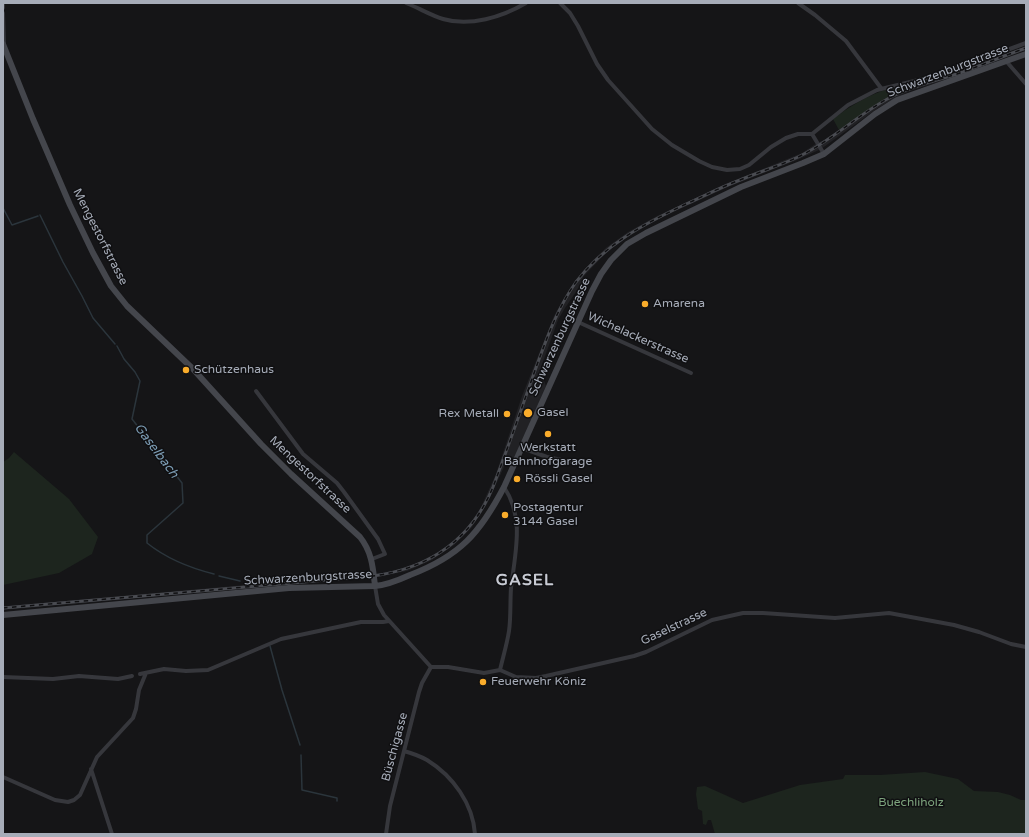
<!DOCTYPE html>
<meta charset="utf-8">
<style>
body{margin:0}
#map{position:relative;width:1029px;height:837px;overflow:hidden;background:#151517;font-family:"Varela Round",sans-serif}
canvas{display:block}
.frame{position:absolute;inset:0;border:4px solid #a6acb8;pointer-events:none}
</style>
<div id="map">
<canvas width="1029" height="837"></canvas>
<div class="frame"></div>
</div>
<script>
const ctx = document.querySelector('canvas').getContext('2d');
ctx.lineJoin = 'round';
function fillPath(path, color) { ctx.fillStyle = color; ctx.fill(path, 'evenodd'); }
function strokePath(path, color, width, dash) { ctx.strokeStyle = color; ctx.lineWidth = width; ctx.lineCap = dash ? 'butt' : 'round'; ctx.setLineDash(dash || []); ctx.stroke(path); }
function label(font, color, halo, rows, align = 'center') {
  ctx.font = font + ' "Varela Round",sans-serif'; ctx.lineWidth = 3; ctx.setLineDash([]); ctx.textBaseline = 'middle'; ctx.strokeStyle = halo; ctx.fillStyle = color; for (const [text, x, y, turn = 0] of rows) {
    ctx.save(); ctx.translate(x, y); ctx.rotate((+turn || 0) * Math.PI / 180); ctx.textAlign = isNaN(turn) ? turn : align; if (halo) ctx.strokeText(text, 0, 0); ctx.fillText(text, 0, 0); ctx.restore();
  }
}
fillPath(new Path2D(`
 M1026,46V50L954,77L910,91L895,98L878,108L821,149L797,160L728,187L658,219L630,234L609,250L583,277L584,280L565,308L558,320L540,370L546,386L514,458L509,456L487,504L472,527L454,545L432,560L407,571L374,577L3,610V606H8L382,573L406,568L431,557L448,546L461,534L472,521L481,507L496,474L522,396L554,316L564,298L576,280L592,261L607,247L628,232L657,216L726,184L802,153L817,143L824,140L875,105L892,95L910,87L966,69Z`), '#212124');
fillPath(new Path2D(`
 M927,80L928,81L901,91L884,99L839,130L833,119C850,106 868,95 888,89C900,84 914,82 927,80Z
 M14,452L69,499L98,537L92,554L59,573L3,585V462L9,458Z
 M925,772L958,779L974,791L998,792L1010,795L1021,800H1026V834H715L711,820H708L706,825L703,824L702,811L698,809L696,794L697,787L705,786L743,803L800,785L843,779L845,775H880Z`), '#1d251e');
strokePath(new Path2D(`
 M3,208L12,225L38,216
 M40,215L63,262L82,296L93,318L115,344
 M117,346L124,359L135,372L140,381L132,419L182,483L183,503L147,535V543C167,559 190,568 214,574
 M219,576L240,581
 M270,646L282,690L300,745
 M301,755L302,790L337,798V801`), '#2b353c', 1.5);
strokePath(new Path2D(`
 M406,3C419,8 430,15 443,19C470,27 502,17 526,3
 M560,3L570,13L578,26L597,64L608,80L652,129L672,145L699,161L712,167L727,170L740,169L749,165L771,147L786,138L798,134H812L848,105L877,90L939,75L1026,43
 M798,3L815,15L846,41L881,88
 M3,8V3
 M3,13L4,45
 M1006,61L1026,84
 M812,134L824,154
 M578,322L691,373
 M256,391L303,454L337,483L344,492L378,539L385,554L372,559
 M522,448L547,457L581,464
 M375,586L378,604L384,615L431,667H448L484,673L500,670L516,677L536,678L546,676L634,656L646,652L712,620L743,613H763L835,618L889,613L954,625L979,632L1011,644L1026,647
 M500,670C503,657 507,644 509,631C511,617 510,602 511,588C515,553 525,518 504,487
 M140,674L164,669L186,671L208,670L281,639L361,622H383L389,621
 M3,677L53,679L79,676L118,679L132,676
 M404,751C411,753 420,756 427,760C453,776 473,804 475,834
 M91,769L112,834
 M3,777L55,800L68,802L74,800L80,795L97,757L133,718L136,709L139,690L146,673
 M386,834L390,806L419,692L422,683L431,667`), '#36373c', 4);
strokePath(new Path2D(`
 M3,44L33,119L70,205L93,253L111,286L127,306L193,369L261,444L291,474L360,537C372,552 373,568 375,586
 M3,615L289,588L375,586C387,585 399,580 410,575C460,556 480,533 504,487L592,291L601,274L611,260L627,244L646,233L741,187L803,163L824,154L875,114L897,100L1026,54`), '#44464c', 6);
const rail = new Path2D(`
 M3,608L373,576C430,568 471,540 493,487C507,450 520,413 533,376C545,343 556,310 576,282C605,244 644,224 686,204C704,196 721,187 740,180C759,172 779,166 798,157C832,141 858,114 891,97C912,86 935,81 957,74C980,66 1003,56 1026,48`);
strokePath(rail, '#494b51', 3);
strokePath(rail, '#101012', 1.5, [4.5]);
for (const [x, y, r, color] of [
 [645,304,4,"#f9ac2b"],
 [186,370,4,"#f9ac2b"],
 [528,413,5,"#f9ac2b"],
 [507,414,4,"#f9ac2b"],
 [548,434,4,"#f9ac2b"],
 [517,479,4,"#f9ac2b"],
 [505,515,4,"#f9ac2b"],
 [483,682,4,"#f9ac2b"]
]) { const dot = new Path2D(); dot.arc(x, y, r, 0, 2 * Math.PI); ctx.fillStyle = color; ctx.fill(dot); strokePath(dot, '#101012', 1.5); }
label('12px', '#a6acb8', '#101012', [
 ["Schwarzenburgstrasse",948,71,-21],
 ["Mengestorfstrasse",100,237,63],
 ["Schwarzenburgstrasse",560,337,-65],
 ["Wichelackerstrasse",638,338,24],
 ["Mengestorfstrasse",310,475,43],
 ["Schwarzenburgstrasse",308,578,-3],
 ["Gaselstrasse",674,627,-25],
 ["Büschigasse",395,747,-75]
]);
label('12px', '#a6acb8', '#101012', [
 ["Amarena",653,304],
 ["Schützenhaus",194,370],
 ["Gasel",537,413],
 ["Rex Metall",499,414,"right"],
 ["Werkstatt",548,448,"center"],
 ["Bahnhofgarage",548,462,"center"],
 ["Rössli Gasel",525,479],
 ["Postagentur",513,508],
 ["3144 Gasel",513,522],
 ["Feuerwehr Köniz",491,682]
], 'left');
label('12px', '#7da47d', '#101012', [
 ["Buechliholz",911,803]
]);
label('italic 13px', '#7c9cb4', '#101012', [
 ["Gaselbach",156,451,53]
]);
ctx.letterSpacing = '1px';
label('bold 16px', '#c8cbd4', '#101012', [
 ["GASEL",525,581]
]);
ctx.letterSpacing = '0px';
</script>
